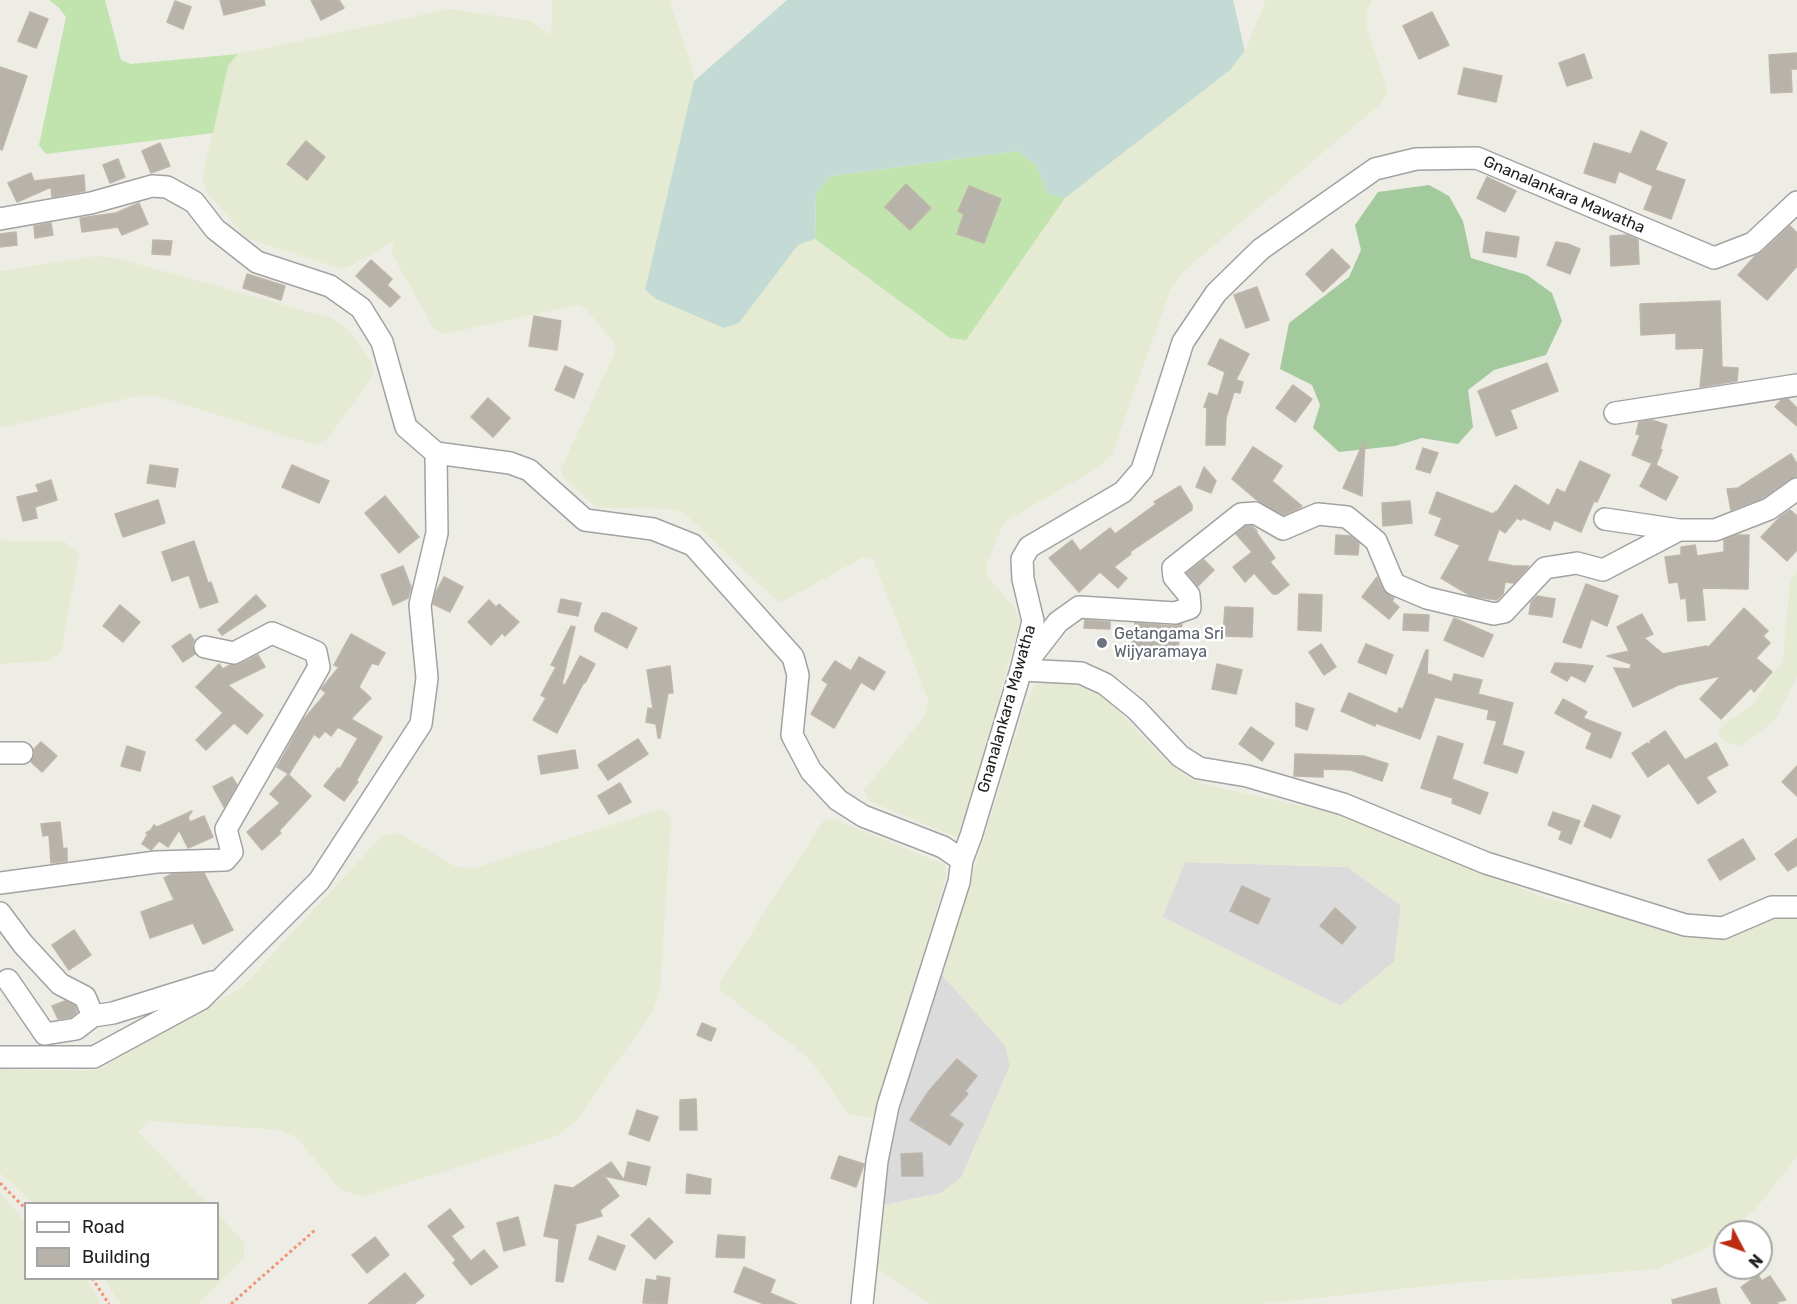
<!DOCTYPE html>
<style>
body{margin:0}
#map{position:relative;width:1797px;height:1304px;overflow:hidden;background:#eeede5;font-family:Rubik,sans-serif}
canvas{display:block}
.legend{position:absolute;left:24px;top:1202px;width:195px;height:78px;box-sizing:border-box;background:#fff;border:2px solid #a5a5a5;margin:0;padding:8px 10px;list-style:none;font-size:18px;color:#1e1e1e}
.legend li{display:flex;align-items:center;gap:12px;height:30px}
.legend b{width:30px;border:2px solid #a5a5a5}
.north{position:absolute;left:1713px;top:1220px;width:60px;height:60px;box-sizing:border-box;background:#fff;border:2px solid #a5a5a5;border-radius:50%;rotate:131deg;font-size:16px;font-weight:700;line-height:24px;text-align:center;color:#1e1e1e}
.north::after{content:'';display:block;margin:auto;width:21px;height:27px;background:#bc2c11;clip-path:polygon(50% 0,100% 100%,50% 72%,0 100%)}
</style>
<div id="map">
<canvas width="1797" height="1304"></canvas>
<ul class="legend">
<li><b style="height:8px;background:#fff"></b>Road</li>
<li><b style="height:16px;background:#b7b3ab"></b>Building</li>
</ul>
<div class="north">N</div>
</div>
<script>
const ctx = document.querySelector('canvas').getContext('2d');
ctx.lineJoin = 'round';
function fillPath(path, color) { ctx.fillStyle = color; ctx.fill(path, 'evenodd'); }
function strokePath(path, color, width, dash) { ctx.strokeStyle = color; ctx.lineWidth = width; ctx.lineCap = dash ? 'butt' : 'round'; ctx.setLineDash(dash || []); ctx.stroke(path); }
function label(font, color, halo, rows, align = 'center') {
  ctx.font = font + ' Rubik,sans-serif'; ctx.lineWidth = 5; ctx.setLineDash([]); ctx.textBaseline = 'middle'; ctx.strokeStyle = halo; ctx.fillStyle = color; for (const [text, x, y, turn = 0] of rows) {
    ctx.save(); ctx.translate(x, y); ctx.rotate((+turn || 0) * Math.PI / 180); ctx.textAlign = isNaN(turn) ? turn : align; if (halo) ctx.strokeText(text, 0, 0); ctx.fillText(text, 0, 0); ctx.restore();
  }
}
fillPath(new Path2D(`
 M1185,862L1348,867L1401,906L1394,962L1340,1006L1162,917Z
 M942,975L1005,1045L1010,1066L961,1178L941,1193L879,1206L903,1094Z`), '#dcdbdb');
fillPath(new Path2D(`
 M552,0H669L692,66L694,81L645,291L656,299L725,328L739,323L798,245L815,239L950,338L1065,198L1230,70L1245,51L1266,0H1373L1367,10L1366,26L1388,91L1380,104L1183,272L1171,288L1112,454L1098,468L1004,522L986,566L988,577L1016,610L1020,621L964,830L956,837L869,801L864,790L924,717L928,700L873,559L863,557L788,599L778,602L684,513L671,509L597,508L562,476L561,469L615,352L614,343L586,309L578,305L444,334L434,329L392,254L393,241L353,265L342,269L246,238L206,191L202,178L228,66L238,54L449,9L532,21L551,35Z
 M97,256L120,259L331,318L345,326L372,363L373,374L329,438L315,445L160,397L142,395L0,428V271Z
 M0,539L2,541H64L79,555L61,652L47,661L0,664Z
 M1797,571V676L1775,720L1741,746L1725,742L1718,734L1724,724L1750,707L1783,661L1790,580Z
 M1057,679L1078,680L1107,699L1164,759L1186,776L1211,786L1343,815L1544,898L1716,938L1797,904V1157L1755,1210L1707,1248L1657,1269L1542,1278L1466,1282L1260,1304H931L875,1267L879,1206L941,1193L961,1178L1010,1066L1005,1045L942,975L1024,708L1035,685ZM1185,862L1348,867L1401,906L1394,962L1340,1006L1162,918Z
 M662,809L671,820L660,991L653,1010L577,1121L557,1136L362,1197L340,1190L297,1138L280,1130L148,1121L138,1132L207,1203H33L0,1173V1069L87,1071L103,1067L241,988L381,837L397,832L455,866L472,869Z
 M836,820L945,865L946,876L878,1114L871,1118L849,1114L808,1057L721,991L719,984L823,821Z
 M0,1193L25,1221L26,1278L87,1279L101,1304H0Z
 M218,1214L244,1242V1257L199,1304H120L104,1279L218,1278Z`), '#e5ebd2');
fillPath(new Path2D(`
 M49,0H105L121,60L131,64L238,54L228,66L213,133L46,154L39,145L66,17L58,7Z
 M1017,151L1036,165L1048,193L1065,198L966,340L950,338L815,239L816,193L831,176Z`), '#c1e4af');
fillPath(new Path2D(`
 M1429,185L1449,196L1463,221L1471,258L1527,275L1552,293L1562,321L1546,355L1494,370L1468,390L1473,427L1458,444L1422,438L1395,446L1339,452L1313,428L1320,405L1312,385L1280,369L1289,323L1349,277L1361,250L1355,225L1378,192Z`), '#a3ca9d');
fillPath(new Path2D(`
 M787,0H1233L1245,51L1230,70L1065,198L1048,194L1036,165L1017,151L831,176L816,193L815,239L798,245L739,323L724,328L656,299L645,290L694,81Z`), '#c3dbd4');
const building = new Path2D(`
 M220,0H264L265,5L224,15Z
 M311,0H339L344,8L321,20Z
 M175,1L191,7L183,29L167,22Z
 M30,12L48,19L36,48L18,41Z
 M1432,12L1449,45L1419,59L1403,26Z
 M1797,53V69H1791L1792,92L1771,93L1769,55Z
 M1584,54L1592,78L1567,86L1559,63Z
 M0,67L27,76L2,150L0,149Z
 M1464,68L1502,76L1496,102L1458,94Z
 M1641,131L1667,143L1655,170L1685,180L1671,219L1644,209L1653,186L1619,171L1615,183L1584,173L1594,143L1631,154Z
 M306,141L325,157L307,180L287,164Z
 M160,143L170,166L151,173L142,151Z
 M118,159L125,177L110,183L103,165Z
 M31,173L34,181L84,175L85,191L52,197L51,187L17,202L8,183Z
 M1487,177L1516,191L1505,212L1477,198Z
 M906,184L931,208L910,230L885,207Z
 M969,186L1001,199L984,243L957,234L964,214L958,211Z
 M139,203L148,224L122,235L118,227L82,232L80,218L116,213Z
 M51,223L53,235L35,238L34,226Z
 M1790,226L1797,233V266L1767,300L1738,275L1755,256L1762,252Z
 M16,232L17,245L0,247V234Z
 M1486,232L1519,237L1516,257L1483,252Z
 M1627,235L1638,240L1639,264L1611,266L1610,236Z
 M153,240L172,241L170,255L152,254Z
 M1556,242L1568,244L1580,249L1570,274L1547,265Z
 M1332,249L1350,267L1323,292L1306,274Z
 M371,260L392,279L387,285L400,297L390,307L356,276Z
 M247,274L285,286L281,300L243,288Z
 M1257,287L1269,320L1246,328L1234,295Z
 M1720,301L1722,367L1738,368L1737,381L1700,387L1704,348L1676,349V333L1641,335L1640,304Z
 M534,316L561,321L557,350L529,346Z
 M1220,339L1249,354L1236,380L1243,382L1240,393L1234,392L1226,418L1225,445H1206L1207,408L1204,407L1209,393L1218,396L1225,372L1208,364Z
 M1547,363L1558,391L1510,410L1517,428L1496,436L1478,391Z
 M565,366L583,374L574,398L555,390Z
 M1293,385L1312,399L1295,422L1276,408Z
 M488,398L510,418L493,437L471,417Z
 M1788,399L1797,408V426L1775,407L1781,400Z
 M1652,420L1667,425L1660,449L1662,450L1656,465L1632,455L1640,435L1636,434L1639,422Z
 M1364,441L1365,442L1362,496L1343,488Z
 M1253,447L1282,466L1272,481L1302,506L1300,508L1284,515L1258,501L1232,479Z
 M1423,448L1438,453L1430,473L1416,469Z
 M1791,454L1797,464V476L1790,479L1763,498L1731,510L1727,489L1738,488Z
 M1580,461L1610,475L1597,502L1594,501L1581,532L1554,520L1550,530L1523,518L1521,520L1517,518L1505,533L1499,529L1487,561L1514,566H1529L1514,583L1505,582L1503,594L1497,600L1471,596L1441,578L1460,545L1435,535L1442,518L1429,513L1437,492L1493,514L1496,511L1497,512L1515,485L1549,506L1557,489L1565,493Z
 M1652,463L1678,477L1666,500L1640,486Z
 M150,465L178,469L175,487L147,483Z
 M292,465L329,481L319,503L282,487Z
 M1204,467L1216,481L1211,493L1196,487Z
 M51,480L57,500L35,507L37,518L23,521L17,497L39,492L36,485Z
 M1180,486L1192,505V510L1130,552L1131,554L1114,567L1127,578L1118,588L1100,572L1079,592L1049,558L1072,540L1080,551L1110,528L1115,534L1156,504L1154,502Z
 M385,496L419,537L399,553L365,513Z
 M158,500L165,523L123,537L115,514Z
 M1410,501L1412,523L1383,526L1382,503Z
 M1790,510L1797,516V550L1787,561L1761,537L1780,517Z
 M1246,526H1252L1257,531L1256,532L1275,558L1270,562L1289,585L1277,594H1273L1254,573L1245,582L1233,567L1252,552L1236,534Z
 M1336,535L1350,536L1359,543L1358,555L1335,554Z
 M1737,535H1749L1748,589L1702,588L1705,620L1688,621L1686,598L1681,599L1678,582L1669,583L1665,557L1681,555V547L1695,545L1697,556L1724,552V540Z
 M194,541L208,583L211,582L218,602L200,608L189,575L172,581L162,552Z
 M1204,560L1214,570L1198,586L1187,573Z
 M403,566L411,587L408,598L393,605L381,575Z
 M444,577L463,587L450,612L433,604L436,592Z
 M1377,577L1383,590L1394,598L1392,601L1399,607L1389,619L1362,597Z
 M1586,584L1618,596L1607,626L1591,619L1581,648L1563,642Z
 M1299,594L1322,595L1321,631L1298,630Z
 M256,595L266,606L222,635L218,630Z
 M1537,596L1555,599L1552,617L1529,614L1531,602Z
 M561,599L581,603L578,616L558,612Z
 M489,600L496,607L499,604L519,622L505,636L502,633L491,645L468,622Z
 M120,605L140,622L123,642L103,626Z
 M1225,607L1253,608L1252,637L1223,636Z
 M1744,608L1768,631L1763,636L1770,643L1756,658L1772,672L1754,692L1751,688L1721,719L1700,699L1721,676L1678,685L1633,707L1614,668L1630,669L1631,664L1607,656L1629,651L1617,627L1642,614L1653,634L1644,638L1663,654L1707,646V649Z
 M602,613H607L637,628L627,648L595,631V626Z
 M1404,614L1429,615L1428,631L1403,630Z
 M1454,618L1493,635L1483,657L1444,640Z
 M1085,620L1110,622V629L1084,628Z
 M1135,623L1174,626L1182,624L1177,653L1131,646Z
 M571,626L575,627L562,684L565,685L580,656L595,664L585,683L584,682L557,733L533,720L546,698L541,695L556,667L551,665Z
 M190,634L194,640L192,645L195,654L183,662L172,646Z
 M351,634L385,653L378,665L372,663L359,687L371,698L351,719L382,737L356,781L358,782L344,801L324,786L338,768L340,769L358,738L338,727L331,736L325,731L319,738L314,734L289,774L277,767L303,720L326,693L321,689L339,667L334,665Z
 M1321,644L1336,667L1324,675L1309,652Z
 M1366,644L1393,655L1386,674L1358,662Z
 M1426,650H1428L1427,678L1429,674L1452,682L1454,674L1482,680L1478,694L1513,703L1502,745L1524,752L1517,773L1484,763L1497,721L1487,719L1489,710L1435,697L1420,739L1376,723L1375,726L1341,711L1349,693L1397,714L1399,708L1403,709Z
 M258,655L265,667L228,685L263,715L247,734L234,723L206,750L196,740L223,713L196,687L219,664L223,669L230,665L240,664Z
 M859,657L885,672L874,690L861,682L834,728L811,714L828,684L822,680L835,661L851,671Z
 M1555,663L1575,664L1593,666L1585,682L1571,675L1567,681L1551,672Z
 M1217,664L1242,670L1236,694L1212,689Z
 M670,666L673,693H668L660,738H658L656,724L646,722L648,708L653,709L647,670Z
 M1563,699L1587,712L1583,718L1621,733L1611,758L1586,748L1592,733L1555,713Z
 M1296,703L1314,709L1307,730L1296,726Z
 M1251,727L1274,743L1262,761L1239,744Z
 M1665,731L1685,760L1716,743L1728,765L1706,777L1716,792L1698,804L1669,763L1648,777L1632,753L1647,743L1651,745L1650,741Z
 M1438,736L1463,744L1452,779L1488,793L1480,814L1452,803L1453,798L1421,788Z
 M638,739L648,754L608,780L598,765Z
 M41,742L57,756L42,772L31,762L35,754L34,749Z
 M127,746L145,752L140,771L121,766Z
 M575,750L578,768L541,774L538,756Z
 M1295,754L1364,756L1388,764L1382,781L1351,770L1323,769V777L1294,776Z
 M1797,766V796L1782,782Z
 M288,774L311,796L279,831L281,833L262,850L247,832L280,803L270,794Z
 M232,777L237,785L224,807L213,787Z
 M620,783L631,802L609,814L598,796Z
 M1593,805L1620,816L1611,838L1584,826Z
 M192,811L188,817L190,822L204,816L213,837L188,848L179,830L168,847L159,841L151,850L142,844L148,834L146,833L151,830L154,825L157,827Z
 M1553,812L1580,821L1571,844L1559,839L1562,831L1548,825Z
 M60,822L63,849L67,848V861L51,863L49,835L43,836L41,824Z
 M1797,838V865L1788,871L1775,854Z
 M1743,839L1755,859L1720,880L1708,860Z
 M204,873L233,930L203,944L193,923L150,938L141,912L174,900L164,878L172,874Z
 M1242,886L1270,899L1258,924L1230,911Z
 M1335,908L1356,927L1342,944L1320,926Z
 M74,930L91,955L69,970L52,945Z
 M65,1001L75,1006L77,1012L71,1017L58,1019L52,1006Z
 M702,1023L716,1029L711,1041L697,1035Z
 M957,1059L977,1076L965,1091L968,1094L949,1115L963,1124L950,1145L910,1120L928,1092Z
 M696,1099L697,1130H680V1100Z
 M637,1110L658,1117L649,1141L629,1134Z
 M922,1153L923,1176H902L901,1154Z
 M839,1156L864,1164L856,1187L831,1178Z
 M611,1162L624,1180L628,1162L650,1167L646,1185L604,1176L619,1196L600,1210L602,1216L572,1225L576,1226L563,1282L556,1281L559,1239L544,1236L555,1185L573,1188Z
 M687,1174L711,1179L710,1194L686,1193Z
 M450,1209L464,1227L451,1236L471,1261L484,1250L498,1267L471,1285L453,1263L456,1260L428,1226Z
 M518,1217L525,1245L504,1251L497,1223Z
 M649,1218L673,1242L655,1259L631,1235Z
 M718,1235L745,1237L744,1258L716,1257Z
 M598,1236L625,1246L615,1270L589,1259Z
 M375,1237L389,1255L367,1273L352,1255Z
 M744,1267L775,1280L770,1293L796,1304H764L734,1292Z
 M405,1273L424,1296L414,1304H368Z
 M1758,1275L1762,1281L1770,1276L1786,1300L1777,1302L1778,1304H1752L1741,1287Z
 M657,1276L670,1278L667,1304L643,1303L646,1279L657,1281Z
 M1716,1288L1720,1304H1673L1672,1300Z`);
fillPath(building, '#b7b3ab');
strokePath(building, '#bfb6a9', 1.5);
const minor = new Path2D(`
 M0,219L91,203L152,186L167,187L194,202L215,229L257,262L330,286L361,308L382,342L406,427L436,453L510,463L529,470L585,520L653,529L693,545L793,657L798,675L792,735L811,771L838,800L863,816L943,847L962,860L959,882L888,1106L877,1161L862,1304
 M1615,413L1797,385
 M1605,519L1679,530H1715L1769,509L1797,489
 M1027,662L1058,622L1079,607L1175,613L1190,608L1189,595L1174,577L1173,568L1241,514L1255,513L1283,529L1318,514L1347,517L1376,541L1394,584L1427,598L1494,614L1504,612L1545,568L1577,563L1603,570L1679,530
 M1021,670L1081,673L1105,684L1137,710L1180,756L1199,768L1247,776L1343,804L1486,863L1685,925L1723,928L1772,907H1797
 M0,753H22
 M962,860L971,836L1021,670L1033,621L1023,579L1022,559L1029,547L1123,492L1142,470L1183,342L1216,293L1261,249L1375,169L1416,159L1477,158L1714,258L1753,243L1797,202
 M0,883L156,862L225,860L232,852L226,829L319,667L316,652L272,633L234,653L205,647
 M0,913L23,944L60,984L85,997L93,1016
 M8,980L45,1034L76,1029L93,1016L113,1013L212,982
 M0,1057H94L201,999L319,881L421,724L427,678L420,605L437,533L436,453`);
strokePath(minor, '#a2a2a2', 24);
strokePath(new Path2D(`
 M0,1183L26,1209
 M92,1278L109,1304
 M231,1304L315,1230`), '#ee9676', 3, [3, 3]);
strokePath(minor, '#fff', 21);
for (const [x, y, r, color] of [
 [1102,643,6,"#6b7280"]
]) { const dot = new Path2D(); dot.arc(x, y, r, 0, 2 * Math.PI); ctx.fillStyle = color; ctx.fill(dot); strokePath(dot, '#fff', 2); }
label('16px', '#1e1e1e', '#fff', [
 ["Gnanalankara Mawatha",1564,195,23],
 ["Gnanalankara Mawatha",1007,709,-74]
]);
label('16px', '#5b616d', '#fff', [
 ["Getangama Sri",1114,634],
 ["Wijyaramaya",1114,652]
], 'left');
</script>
